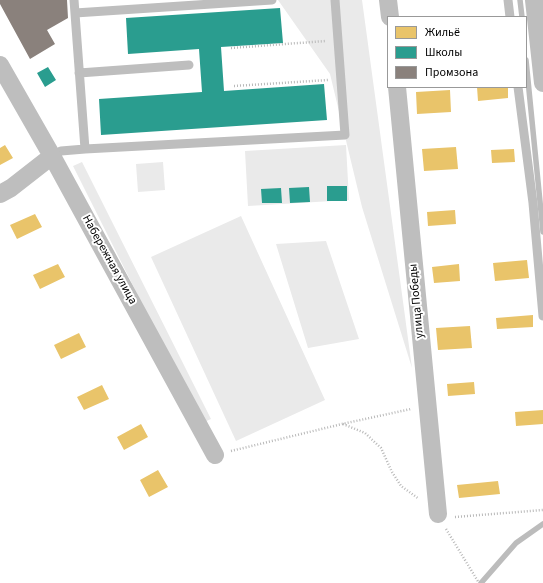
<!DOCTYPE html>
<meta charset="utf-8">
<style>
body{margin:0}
#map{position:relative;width:543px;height:583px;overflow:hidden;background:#fff;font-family:"Source Sans 3",sans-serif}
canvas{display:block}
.legend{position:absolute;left:387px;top:16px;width:140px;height:72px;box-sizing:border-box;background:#fff;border:1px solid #999;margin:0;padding:5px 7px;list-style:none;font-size:12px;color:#000}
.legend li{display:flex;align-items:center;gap:8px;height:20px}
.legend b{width:20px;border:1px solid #999}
</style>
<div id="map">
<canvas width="543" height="583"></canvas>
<ul class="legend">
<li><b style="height:11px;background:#e9c46a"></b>Жильё</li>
<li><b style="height:11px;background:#2a9d8f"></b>Школы</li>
<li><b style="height:11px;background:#8a817c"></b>Промзона</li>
</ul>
</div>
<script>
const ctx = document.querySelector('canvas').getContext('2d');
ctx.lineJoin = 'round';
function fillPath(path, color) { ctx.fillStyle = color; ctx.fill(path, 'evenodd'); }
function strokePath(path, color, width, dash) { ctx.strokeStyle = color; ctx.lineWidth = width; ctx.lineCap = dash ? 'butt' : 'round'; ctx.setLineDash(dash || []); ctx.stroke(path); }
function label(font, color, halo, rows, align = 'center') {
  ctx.font = font + ' "Source Sans 3",sans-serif'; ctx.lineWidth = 4; ctx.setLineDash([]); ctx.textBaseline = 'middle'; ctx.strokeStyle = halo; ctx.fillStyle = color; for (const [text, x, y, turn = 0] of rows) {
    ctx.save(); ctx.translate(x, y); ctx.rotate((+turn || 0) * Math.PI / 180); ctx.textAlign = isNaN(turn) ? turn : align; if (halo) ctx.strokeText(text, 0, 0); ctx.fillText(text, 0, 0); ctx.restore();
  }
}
fillPath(new Path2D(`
 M278,0H362L412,368L362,207L330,74Z
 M346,145L349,200L248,206L245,151Z
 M82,162L211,419L202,423L73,166Z
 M163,162L165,190L138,192L136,164Z
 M241,216L325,400L236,441L151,257Z
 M326,241L359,339L308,348L276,244Z`), '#eaeaea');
fillPath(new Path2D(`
 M477,87H508V98L478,101Z
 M450,90L451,112L417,114L416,92Z
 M5,145L13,158L0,165V148Z
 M456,147L458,169L424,171L422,149Z
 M514,149L515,162L492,163L491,150Z
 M455,210L456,224L428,226L427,212Z
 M35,214L42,227L17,239L10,225Z
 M527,260L529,278L495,281L493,263Z
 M58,264L65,277L40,289L33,275Z
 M459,264L460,281L434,283L432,267Z
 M533,315V327L497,329L496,318Z
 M470,326L472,348L438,350L436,328Z
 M79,333L86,347L61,359L54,345Z
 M474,382L475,394L448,396L447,384Z
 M102,385L109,399L84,410L77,397Z
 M543,410V424L516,426L515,412Z
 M141,424L148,437L124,450L117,437Z
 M158,470L168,487L149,497L140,480Z
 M498,481L500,494L459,498L457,485Z`), '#e9c46a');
fillPath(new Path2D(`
 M280,8L283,43L221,47L224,91L324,84L327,120L101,135L99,99L202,92L199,49L128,54L126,18Z
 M48,67L56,80L45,87L37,73Z
 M327,186H347V201H327Z
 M309,187L310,202L290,203L289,188Z
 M281,188L282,203H262L261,189Z`), '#2a9d8f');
fillPath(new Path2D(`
 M0,0H67L68,18L47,30L55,44L30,59L0,4Z`), '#8a817c');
strokePath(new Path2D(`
 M520,0L522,17
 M526,60L543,232
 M481,583L516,543L543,524`), '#bcbcbc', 5.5);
strokePath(new Path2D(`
 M231,48L326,41
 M234,86L328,80
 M343,424L365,433L381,448L392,472L401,486L419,499
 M231,451L342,424L411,409
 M455,517L543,510
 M446,529L479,583`), '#b8b8b8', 2.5, [1, 2]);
strokePath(new Path2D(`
 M74,0L85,149L345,135L335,0
 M508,0L510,17
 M75,13L272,0
 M79,73L189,65
 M518,87L533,203L543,316
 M52,156L61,151L85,149`), '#bebebe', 9);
strokePath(new Path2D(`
 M388,0L390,17
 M534,0L543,83
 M0,65L52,156L215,455
 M397,87L438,514
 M0,194L11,188L52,156`), '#bebebe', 18);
label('12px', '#000', '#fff', [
 ["Набережная улица",109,260,61],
 ["улица Победы",417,301,-95]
]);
</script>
